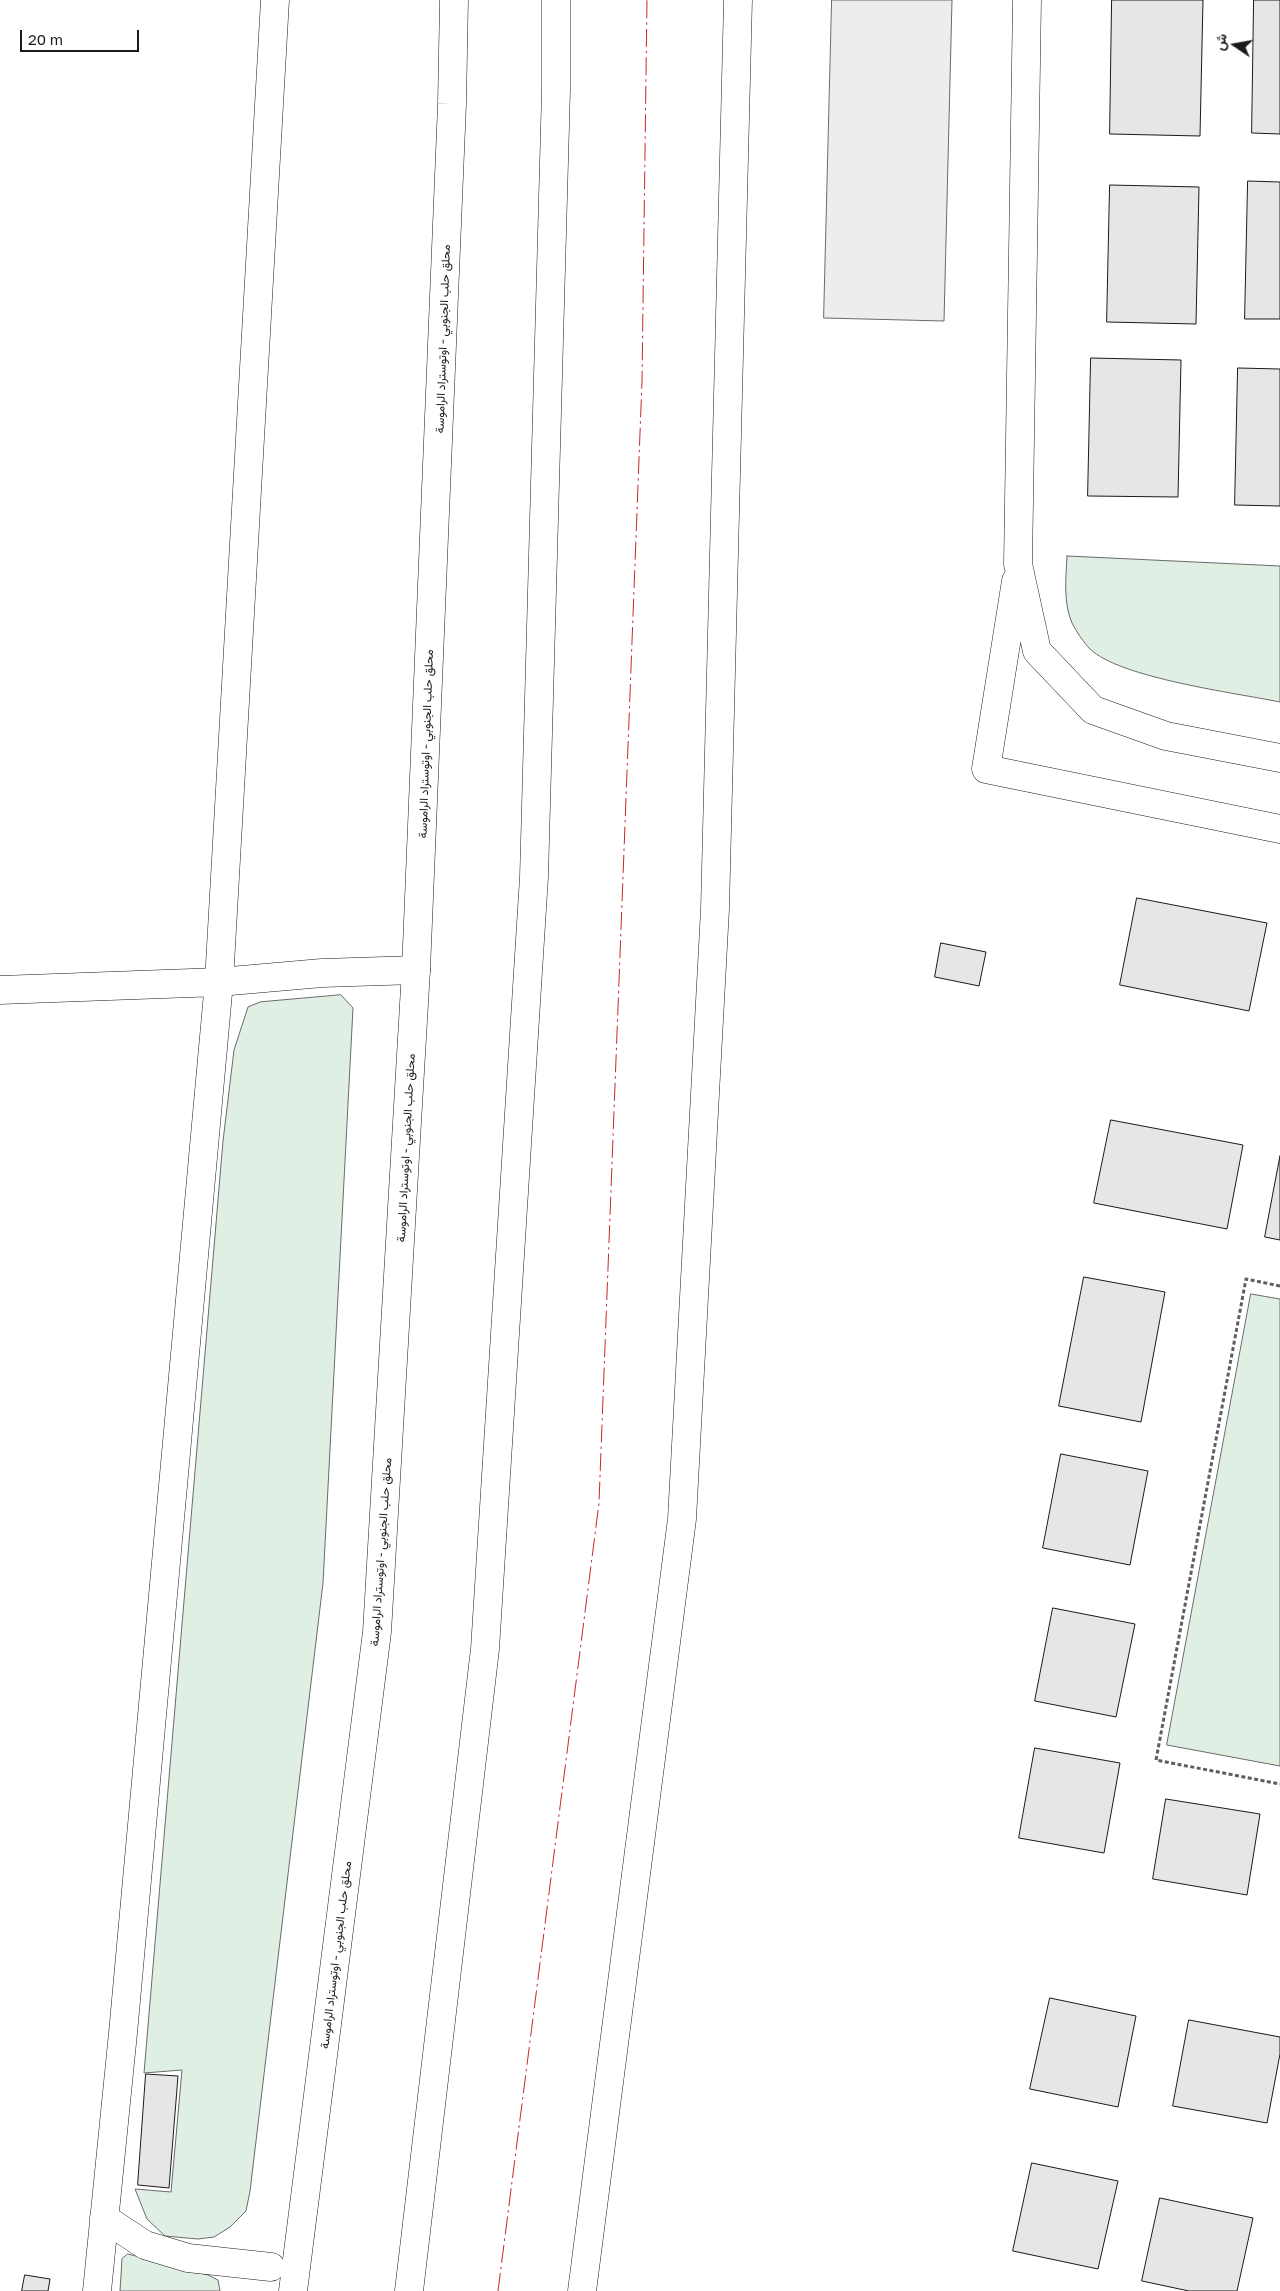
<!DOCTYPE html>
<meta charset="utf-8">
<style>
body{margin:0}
#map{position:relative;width:1280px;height:2291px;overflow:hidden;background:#fff;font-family:"Golos Text",Vazirmatn,sans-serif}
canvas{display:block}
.north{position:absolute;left:1210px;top:20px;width:50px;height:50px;-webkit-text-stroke:4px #fff;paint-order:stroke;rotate:282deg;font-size:14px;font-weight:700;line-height:20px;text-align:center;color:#1a1a1a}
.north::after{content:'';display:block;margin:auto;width:18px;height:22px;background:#1a1a1a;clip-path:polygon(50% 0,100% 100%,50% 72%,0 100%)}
.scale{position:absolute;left:20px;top:30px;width:119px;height:22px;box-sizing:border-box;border:2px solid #1a1a1a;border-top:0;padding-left:6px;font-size:15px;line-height:18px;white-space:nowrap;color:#1a1a1a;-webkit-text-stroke:4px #fff;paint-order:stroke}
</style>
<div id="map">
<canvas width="1280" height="2291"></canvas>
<div class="north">ش</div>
<div class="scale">20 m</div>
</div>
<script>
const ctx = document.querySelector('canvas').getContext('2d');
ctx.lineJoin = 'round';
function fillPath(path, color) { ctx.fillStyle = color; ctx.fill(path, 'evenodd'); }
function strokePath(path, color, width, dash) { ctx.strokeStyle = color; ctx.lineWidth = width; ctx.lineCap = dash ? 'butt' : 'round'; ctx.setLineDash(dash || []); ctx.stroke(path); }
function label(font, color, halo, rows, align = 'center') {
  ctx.font = font + ' "Golos Text",Vazirmatn,sans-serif'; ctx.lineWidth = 4; ctx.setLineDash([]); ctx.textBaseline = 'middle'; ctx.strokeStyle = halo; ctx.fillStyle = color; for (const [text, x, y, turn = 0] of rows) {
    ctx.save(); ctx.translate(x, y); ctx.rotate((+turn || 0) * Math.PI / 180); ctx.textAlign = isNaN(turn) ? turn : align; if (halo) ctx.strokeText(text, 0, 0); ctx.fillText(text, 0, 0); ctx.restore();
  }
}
const green = new Path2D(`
 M1067,556L1280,566V702C1236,693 1120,678 1090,649C1084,643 1076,631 1072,623C1063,602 1066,578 1067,556Z
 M341,995L353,1008L323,1583L250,2191L246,2211L230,2227L214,2237L198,2239L165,2236L147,2219L135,2189L171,2192L182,2070L144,2073L223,1141L234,1050L248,1007L260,1002Z
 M1251,1294L1280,1299V1766L1167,1745Z
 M128,2254L208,2275L218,2280L220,2291H120L122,2259Z`);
fillPath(green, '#e0efe3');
strokePath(green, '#6a6a6a', 1);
const parking = new Path2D(`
 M832,0H952L944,321L824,318Z`);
fillPath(parking, '#ededed');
strokePath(parking, '#6a6a6a', 1);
const building = new Path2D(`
 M1112,0H1203L1200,136L1110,134Z
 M1254,0H1280V134L1252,133Z
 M1248,181L1280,182V319H1245Z
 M1110,185L1199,187L1196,324L1107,322Z
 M1091,358L1181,360L1178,497L1088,496Z
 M1238,368L1280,369V506L1235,505Z
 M1137,898L1267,923L1249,1011L1120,985Z
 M941,943L986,952L979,986L935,977Z
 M1111,1120L1243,1145L1227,1229L1094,1203Z
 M1280,1156V1240L1265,1237Z
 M1084,1277L1165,1292L1141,1422L1059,1406Z
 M1061,1454L1148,1471L1130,1565L1043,1548Z
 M1053,1608L1135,1624L1116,1717L1035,1701Z
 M1035,1748L1120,1763L1104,1853L1019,1838Z
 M1166,1799L1260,1814L1247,1895L1153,1879Z
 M1050,1998L1136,2016L1118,2107L1030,2089Z
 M1189,2020L1280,2037V2054L1267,2123L1173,2106Z
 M146,2074L178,2076L169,2188L138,2185Z
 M1032,2163L1118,2181L1098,2269L1013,2251Z
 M1160,2198L1253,2218L1237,2291H1189L1142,2281Z
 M25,2275L50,2279L48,2291H22Z`);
fillPath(building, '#e6e6e6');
strokePath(building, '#1a1a1a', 1);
const street = new Path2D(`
 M1027,0L1018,564L1037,651L1093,710L1166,736L1280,758
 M1016,581L986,769L1280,829
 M0,990L219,982L322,973L416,970
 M104,2218L145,2245L188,2258L271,2267
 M97,2291L123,2033L219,982L275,0
 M582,2291L682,1519L715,909L738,0`);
const highway = new Path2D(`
 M293,2291L377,1632L416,970L452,104L454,0
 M409,2291L485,1649L534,877L556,90V0`);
strokePath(street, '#1a1a1a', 29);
strokePath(highway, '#1a1a1a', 29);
strokePath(new Path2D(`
 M1280,1286L1246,1279L1156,1760L1280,1784`), '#5f5f5f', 3, [4, 2.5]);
strokePath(street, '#fff', 28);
strokePath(highway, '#fff', 28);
strokePath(new Path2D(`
 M498,2291L599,1503L642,381L647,0`), '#c62828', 1, [18, 4, 2.5, 4]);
label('12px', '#1a1a1a', '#fff', [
 ["محلق حلب الجنوبي - اوتوستراد الراموسة",443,339,-88],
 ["محلق حلب الجنوبي - اوتوستراد الراموسة",426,744,-88],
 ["محلق حلب الجنوبي - اوتوستراد الراموسة",406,1148,-87],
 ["محلق حلب الجنوبي - اوتوستراد الراموسة",381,1552,-86],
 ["محلق حلب الجنوبي - اوتوستراد الراموسة",336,1955,-83]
]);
</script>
